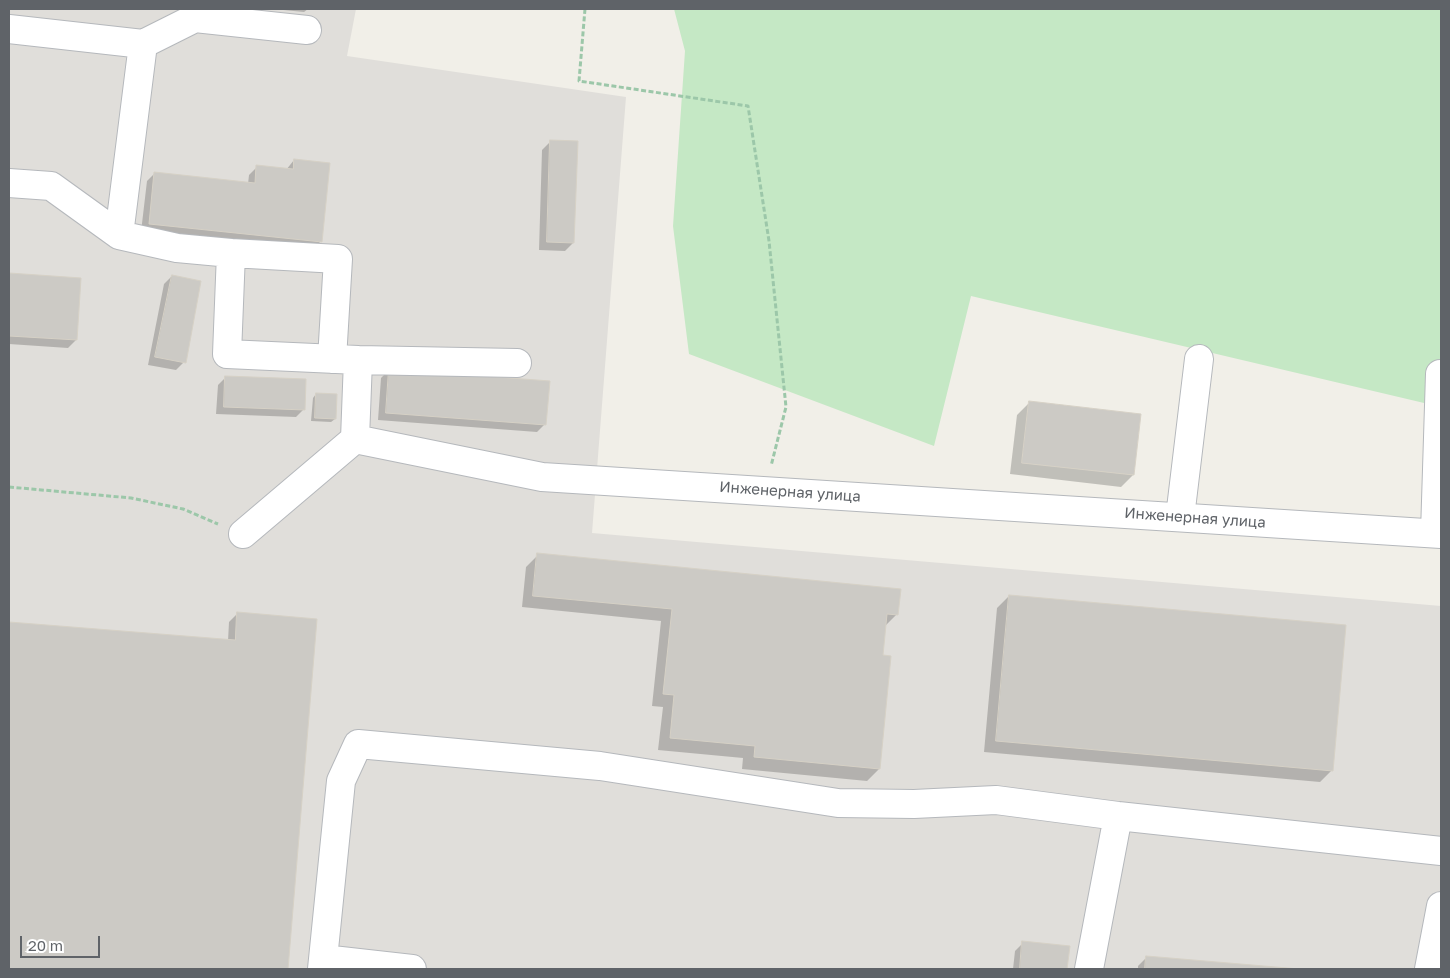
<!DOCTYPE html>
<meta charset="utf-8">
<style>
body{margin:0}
#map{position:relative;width:1450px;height:978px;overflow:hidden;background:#f1efe8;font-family:"Golos Text",sans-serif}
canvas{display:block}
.frame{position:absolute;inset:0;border:10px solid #5f6368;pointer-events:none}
.scale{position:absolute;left:20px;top:936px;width:80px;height:22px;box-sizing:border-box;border:2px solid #5f6368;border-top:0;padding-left:6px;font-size:15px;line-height:18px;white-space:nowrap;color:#5f6368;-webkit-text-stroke:4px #fff;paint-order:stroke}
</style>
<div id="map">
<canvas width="1450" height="978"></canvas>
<div class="frame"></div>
<div class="scale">20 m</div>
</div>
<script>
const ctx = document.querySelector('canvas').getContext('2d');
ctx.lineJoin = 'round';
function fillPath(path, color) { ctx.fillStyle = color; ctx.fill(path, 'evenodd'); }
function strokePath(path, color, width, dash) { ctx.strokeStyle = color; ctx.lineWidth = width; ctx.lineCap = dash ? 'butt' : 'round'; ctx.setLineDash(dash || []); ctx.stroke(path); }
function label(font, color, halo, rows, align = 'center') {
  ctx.font = font + ' "Golos Text",sans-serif'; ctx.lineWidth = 4; ctx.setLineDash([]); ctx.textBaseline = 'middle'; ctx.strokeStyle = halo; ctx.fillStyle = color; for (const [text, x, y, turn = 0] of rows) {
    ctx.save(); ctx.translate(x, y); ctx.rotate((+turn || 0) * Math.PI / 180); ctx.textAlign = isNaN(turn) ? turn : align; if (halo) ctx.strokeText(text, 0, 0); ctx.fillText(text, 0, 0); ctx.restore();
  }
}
fillPath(new Path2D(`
 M9,9H356L347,56L626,97L592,533L1441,606V969H9Z`), '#e0deda');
fillPath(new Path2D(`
 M674,9H1441V407L971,296L934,446L689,354L673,226L685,51Z`), '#c5e8c5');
fillPath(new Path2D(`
 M273,9H308L304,12Z
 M550,142L573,243L565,251L539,250L542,150Z
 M294,160L329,164L320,242L312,250L141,232L147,181L155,173L248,184L249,175L257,167L286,170Z
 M9,274L80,279L76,340L68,348L9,344Z
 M172,276L184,362L176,370L148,365L164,284Z
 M389,370L545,424L537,432L378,420L381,378Z
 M226,377L304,409L296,417L216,414L218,385Z
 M316,394L335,419L331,422L311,421L313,398Z
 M1029,403L1133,475L1121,487L1010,474L1017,415Z
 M538,555L897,614L885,626L881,657L879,769L867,781L742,769L743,758L658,750L663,707L652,706L661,621L522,607L526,567Z
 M1009,596L1332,770L1320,782L984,752L997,608Z
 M237,614L316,620L287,969H9V623L228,641L229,622Z
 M1023,943L1068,947L1066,969H1013L1015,951Z
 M1146,958L1284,969H1138V966Z`), '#0003');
const building = new Path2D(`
 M550,140L578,141L574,243L547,242Z
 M294,159L330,163L322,242L149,224L154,172L255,183L256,165L293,169Z
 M9,273L81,278L77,340L9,336Z
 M172,275L201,281L186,363L155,357Z
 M389,369L550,381L546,425L386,413Z
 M225,376L306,379L305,410L224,407Z
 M316,393L337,394L336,419L315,418Z
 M1029,401L1141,414L1134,475L1022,463Z
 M537,553L901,589L898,615L887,614L883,655L891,656L880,769L754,757L755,746L670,738L674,695L663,694L672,609L533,596Z
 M1009,595L1346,625L1333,771L996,741Z
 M237,612L317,619L288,969H9V622L235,640Z
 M1022,941L1070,946L1067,969H1020Z
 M1146,956L1299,969H1145Z`);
fillPath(building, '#cccac5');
strokePath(building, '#d6d1c6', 1);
const minor = new Path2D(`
 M9,29L143,44L195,18L307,30
 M9,183L51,186L119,235L177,248L231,253L227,354L358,360
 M119,235L143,44
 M231,253L338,259L332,359
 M355,439L358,360L517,363
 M1180,517L1199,359
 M1435,533L1440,374
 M243,534L355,439L542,477L1441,534
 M323,959L412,969
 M322,969L341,781L358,744L600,766L838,803L914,804L996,800L1118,816L1441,851
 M1089,969L1118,816
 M1429,969L1441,906`);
strokePath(minor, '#b5b8bc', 30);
strokePath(new Path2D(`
 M585,9L579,81L748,106L769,241L786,407L771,466
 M9,487L131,498L183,509L218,524`), '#9cc7a9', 3, [5, 2.5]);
strokePath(minor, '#fff', 28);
label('15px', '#5f6368', '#fff', [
 ["Инженерная улица",790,492,4],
 ["Инженерная улица",1195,518,4]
]);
</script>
